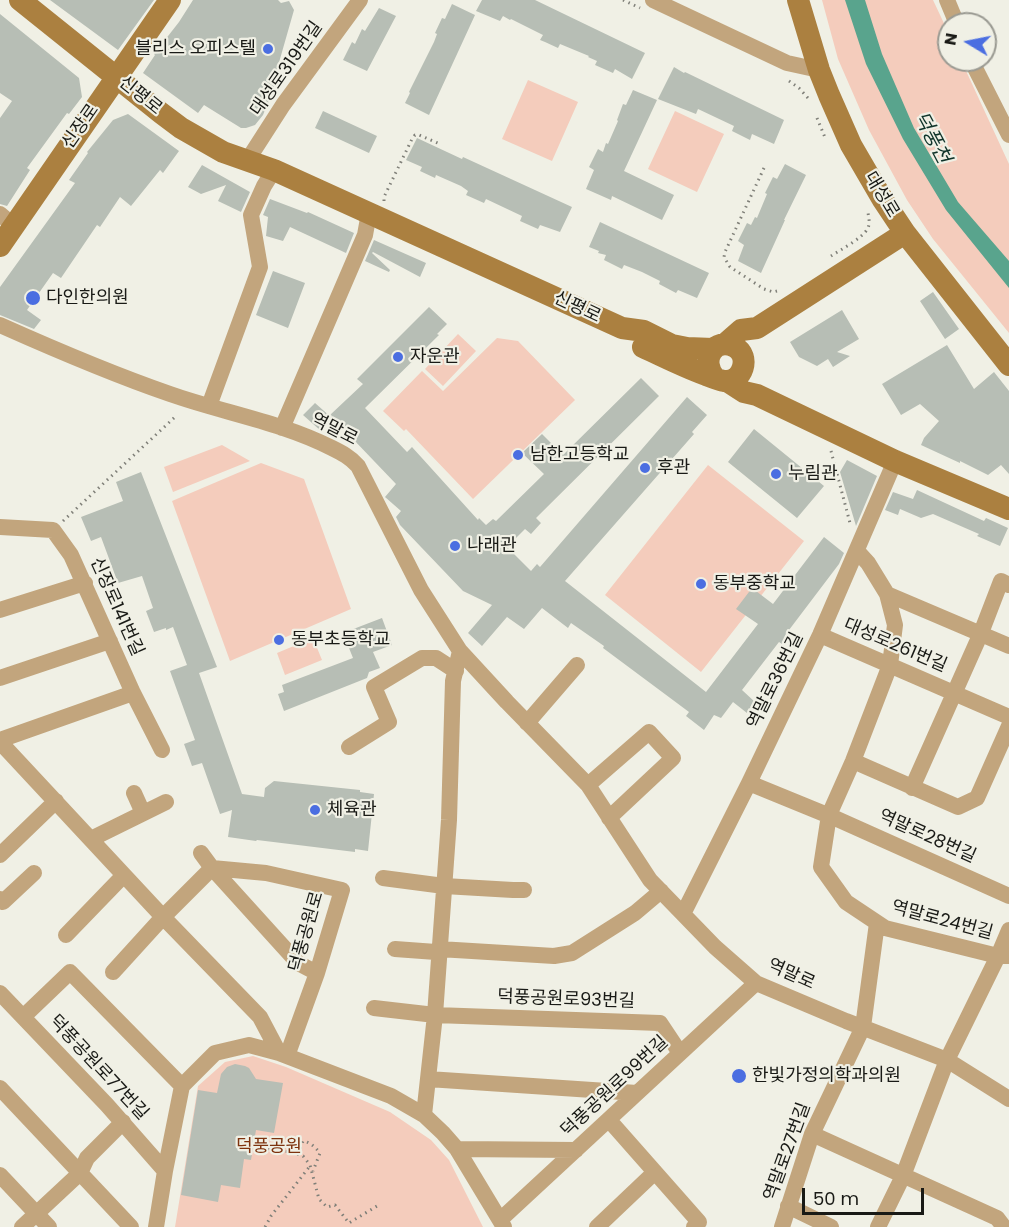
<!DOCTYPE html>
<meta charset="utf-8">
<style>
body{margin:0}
#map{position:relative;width:1009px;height:1227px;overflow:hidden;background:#f0f0e5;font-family:Poppins,sans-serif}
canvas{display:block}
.north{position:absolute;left:937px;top:12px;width:60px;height:60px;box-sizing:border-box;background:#f0f0e5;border:2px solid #9a9a92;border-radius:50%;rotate:280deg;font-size:16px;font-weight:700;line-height:24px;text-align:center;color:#191a16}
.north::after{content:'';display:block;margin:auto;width:21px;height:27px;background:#4b6ee1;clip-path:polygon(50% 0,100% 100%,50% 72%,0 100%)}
.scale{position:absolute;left:802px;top:1188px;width:122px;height:27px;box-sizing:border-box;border:3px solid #191a16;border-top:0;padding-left:8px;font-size:18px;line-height:21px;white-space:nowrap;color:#191a16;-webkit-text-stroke:4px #f0f0e5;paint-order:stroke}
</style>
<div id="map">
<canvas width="1009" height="1227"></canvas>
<div class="north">N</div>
<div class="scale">50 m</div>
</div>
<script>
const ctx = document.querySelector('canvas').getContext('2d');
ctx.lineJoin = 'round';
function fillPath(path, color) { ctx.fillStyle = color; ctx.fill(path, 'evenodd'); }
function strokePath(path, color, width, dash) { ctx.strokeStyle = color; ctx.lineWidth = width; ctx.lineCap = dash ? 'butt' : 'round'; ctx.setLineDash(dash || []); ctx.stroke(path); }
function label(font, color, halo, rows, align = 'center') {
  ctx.font = font + ' Poppins,"Noto Sans KR",sans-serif'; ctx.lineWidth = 4.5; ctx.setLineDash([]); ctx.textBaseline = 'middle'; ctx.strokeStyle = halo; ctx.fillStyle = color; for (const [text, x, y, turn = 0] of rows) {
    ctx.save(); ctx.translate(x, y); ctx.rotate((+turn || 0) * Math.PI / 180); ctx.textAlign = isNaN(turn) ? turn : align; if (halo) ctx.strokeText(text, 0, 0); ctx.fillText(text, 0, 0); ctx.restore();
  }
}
fillPath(new Path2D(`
 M822,0H933L949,34V60H961L1009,164V333L933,239L907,200L869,130L838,59Z
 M528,80L578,102L552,161L502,139Z
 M675,111L724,134L697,192L648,169Z
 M458,334L476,351L443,386L425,369Z
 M497,338L518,341L575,400L473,499L406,429L404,431L383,411L422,371L443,391Z
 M222,445L250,461L173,492L164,467Z
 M261,463L304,479L351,609L230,661L172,501Z
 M708,465L804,541L701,672L605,595Z
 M313,638L322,660L285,675L277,653Z
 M253,1056L286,1067L390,1112L431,1140L449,1160L483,1227H175L198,1086L225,1062Z`), '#f4ccbc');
fillPath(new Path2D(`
 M845,0H865L882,54L914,128L958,202L1009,261V288L946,210L903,139L866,64Z`), '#59a48d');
fillPath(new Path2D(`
 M50,0H154L118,50Z
 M193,0H278L281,3L289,1L294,10L278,66L273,91L263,115L255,125L246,128H241L204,105L198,113L143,73L155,55L154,54L179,22Z
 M482,0H535L645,53L632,79L615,69L613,73L595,65L597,61L588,57L589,56L560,44L558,48L545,42L540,40L543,35L511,19L510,20L503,16L500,21L476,11Z
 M452,4L475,15L429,115L405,103L410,93L409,92L434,42L437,34L435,33L442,18L445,19Z
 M379,8L396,16L367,71L343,60L352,42L355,44L362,29L365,31Z
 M0,14L79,78L82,97L69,114L67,113L27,168L30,170L7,206L0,204V118L12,101L0,93Z
 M674,67L684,73L685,72L784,120L774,144L752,134L750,140L732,131L734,126L698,109L696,114L658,99Z
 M633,90L657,100L624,171L674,195L662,220L612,196L611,200L586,189L594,170L589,167L598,149L603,152L606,143L608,144L618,121L617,120L623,104L626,105Z
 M323,111L377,136L369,153L315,128Z
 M128,114L179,151L163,173L160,170L131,206L120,197L100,227L97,225L61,278L53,273L27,310L41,320L34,329L0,315V287L75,183L69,180L88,153L87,152L113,120Z
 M417,138L462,159L463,157L572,207L560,232L540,225L538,229L520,221L522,216L486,199L484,203L466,195L468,191L461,186L436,175L435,178L420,171L422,167L406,160Z
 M785,164L806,175L784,220H785L761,273L738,261L744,245L738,241L747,223L751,225L755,217L757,218L767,194L765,193L773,177L777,179Z
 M202,165L250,192L241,212L218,201L226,185L201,194L188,187Z
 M270,199L307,213L308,212L354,233L346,253L290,227L283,241L266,236L268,217L263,215Z
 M600,222L709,273L697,298L678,290L676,293L659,284L660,281L642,272L624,265L622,269L604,260L606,255L598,253L599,251L589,247Z
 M374,240L426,263L420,277L373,252L372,253L390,270L389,272L365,261Z
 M273,271L305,283L288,328L256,315Z
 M933,292L959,329L945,339L920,301Z
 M429,307L447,324L437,334L439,335L365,408L407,452L412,447L478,520L479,518L486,525L493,519L496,521L544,474L522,453L542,434L563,455L641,378L659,396L536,518L541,523L531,534L525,529L507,547L531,571L537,564L540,567L687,397L707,415L692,432L694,434L565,581L706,692L758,624L736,609L752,588L773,604L824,537L844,553L839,564L789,630L791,632L782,644L779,642L742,690L755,702L747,713L733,702L721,718L714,715L704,730L686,716L689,712L603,648L604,646L571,623L568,628L542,608L524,629L507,617L482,646L468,633L492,605L463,591L400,525L396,517L401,511L385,497L396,484L330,415L363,384L357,379Z
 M842,310L859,339L837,352L850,356L833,367L828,359L817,366L799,357L790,342Z
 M947,345L974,389L994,372L1009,391V474L1001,465L988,475L960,461V463L921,445L924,438L939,421L920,404L901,415L882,384Z
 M315,403L332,418L321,431L303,415Z
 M754,429L824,486L797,518L728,462Z
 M847,460L877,476L856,526L840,472Z
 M141,472L217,667L199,673L242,794L264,797L265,788L274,781L360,790V792L374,794L368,851L355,849V852L257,840L256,841L228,837L232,810L220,814L202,763L192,766L184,744L195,740L170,671L187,665L173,627L166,630V628L154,632L146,611L153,608L142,576L118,583L101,537L91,541L81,517L123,501L116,482Z
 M917,490L984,521L986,518L1008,528L1000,546L977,536L979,534L933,514L921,518L900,509L898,515L885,510L893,492L913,499Z
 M382,618L392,645L373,652L380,668L369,672L367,678L284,711L278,694L284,692L282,685L353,658L343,633Z
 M235,1064L245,1066L249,1068L256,1079L283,1083L274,1133L256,1130L251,1160L244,1159L240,1188L221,1185L218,1202L181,1195L198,1090L217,1093L221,1074L227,1067Z`), '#b7beb5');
strokePath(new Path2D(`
 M623,0L640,8
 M789,81L799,88L808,98
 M817,118L826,140
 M764,168L725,252L724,257L730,267L764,289L773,292L777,291
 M384,201V197L412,139L415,135H419L440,144
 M831,256C840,250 863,238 868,228C870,223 869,218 868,213
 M831,451L850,523
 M63,521L175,417
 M256,1147L291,1152L303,1156L310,1165L319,1199L327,1207L335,1205L349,1223L377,1206
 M298,1154L303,1141C310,1142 315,1147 320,1153L313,1171
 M265,1227L271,1216L310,1166`), '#7f7f78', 3, [1.5, 4.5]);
strokePath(new Path2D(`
 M653,0L787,63L819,70
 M947,0L957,24
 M971,60L1009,135
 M247,161L283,105L360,0
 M0,214L14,226
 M0,325C56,350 112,374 170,394C224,413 281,422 332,448C342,453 350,457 358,466L421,590L460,651L507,702L588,785L650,880L715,947L756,983L846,1021L947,1060L1009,1099
 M209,406L260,267L251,215L264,186L274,170
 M282,428L365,235L369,213
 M0,527L53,530L71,555L133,693L162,750
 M857,551L868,563L887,594L895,625L890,665L853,761L829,815L821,867L846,902L885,928L998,956H1009
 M887,594L1009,646
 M0,610L85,583
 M820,635L1009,717
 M0,678L110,641
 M527,723L577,665
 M0,740L133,693
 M0,742L163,917L260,1017L279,1053
 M349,747L389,722L374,687L422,658H436L456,671
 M853,761L958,807L977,798L1009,726
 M749,783L837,819L1009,896
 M588,785L649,732L673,758L609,818
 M912,788L981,633L1001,581L1009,585
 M134,793L143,813
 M91,839L166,802
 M201,853L212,868L298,963L317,973
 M0,855L56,801
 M212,868L266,873L342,890L317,973L287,1056
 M383,878L444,886L513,890H524
 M0,899L3,902L34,873
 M683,914L749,783L820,635L895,461
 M66,935L124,875
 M395,949L436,952L439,949L554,956L572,953L635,913L661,891
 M113,972L163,917L212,868
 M0,993L107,1105L165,1171
 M374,1008L435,1015L660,1023L680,1053
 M23,1017L70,972L182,1086
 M428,1079L637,1093
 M0,1088L131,1227
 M424,1115L435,1015L449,820L453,681L460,651
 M609,1120L699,1222L694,1227
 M812,1134L997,1218L1004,1227
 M457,1149L576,1150
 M0,1175L49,1227
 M788,1206L831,1227
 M500,1220L756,983
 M22,1227L80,1173L87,1158L123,1122
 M156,1227L165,1171L182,1086L215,1053L249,1045L279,1053L391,1096L424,1115L443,1133L457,1149L504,1227
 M597,1227L655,1172
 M782,1227L812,1134L863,1027L877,923
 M878,1227L903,1176L947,1060L998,956L1009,930`), '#c2a57d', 16);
strokePath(new Path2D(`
 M20,0L161,113L181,128L223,152L274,170L622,328L644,331L672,345L687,348L713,349
 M798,0L819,70L829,95L851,145L883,200L905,233L1009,365
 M0,246L170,0
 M725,344L741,330L757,328L905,233
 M643,347C664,357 684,367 706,375C712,377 718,380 724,381C743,383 751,356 735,347C715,336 699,360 715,378
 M727,381L744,392L757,395L895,461L1009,509`), '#ab8040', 22);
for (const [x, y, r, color] of [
 [268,49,6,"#4b6ee1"],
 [33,298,8,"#4b6ee1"],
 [398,357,6,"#4b6ee1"],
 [518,455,6,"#4b6ee1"],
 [645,468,6,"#4b6ee1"],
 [776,474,6,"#4b6ee1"],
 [455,546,6,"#4b6ee1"],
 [701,584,6,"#4b6ee1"],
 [279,640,6,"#4b6ee1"],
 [315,810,6,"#4b6ee1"],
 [739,1076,8,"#4b6ee1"]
]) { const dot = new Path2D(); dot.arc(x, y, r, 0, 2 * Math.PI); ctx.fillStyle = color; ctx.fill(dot); strokePath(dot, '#f0f0e5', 2); }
label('18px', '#191a16', '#f0f0e5', [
 ["블리스 오피스텔",256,49,"right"],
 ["다인한의원",46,298],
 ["자운관",410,357],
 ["남한고등학교",530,455],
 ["후관",657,468],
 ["누림관",788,474],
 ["나래관",467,546],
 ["동부중학교",713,584],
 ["동부초등학교",291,640],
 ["체육관",327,810],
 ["한빛가정의학과의원",752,1076]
], 'left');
label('18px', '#191a16', '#f0f0e5', [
 ["대성로319번길",287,69,-55],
 ["신평로",140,96,39],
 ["신장로",81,127,-55],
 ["대성로",881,195,59],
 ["신평로",577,308,25],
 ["역말로",334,430,27],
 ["신장로141번길",116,607,66],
 ["대성로261번길",895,646,23],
 ["역말로36번길",776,681,-64],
 ["역말로28번길",927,837,24],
 ["역말로24번길",942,921,15],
 ["덕풍공원로",307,932,-74],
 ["역말로",791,975,24],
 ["덕풍공원로93번길",566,1000,2],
 ["덕풍공원로77번길",98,1068,47],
 ["덕풍공원로99번길",615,1087,-43],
 ["역말로27번길",788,1152,-70]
]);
label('18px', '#7e330e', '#f0f0e5', [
 ["덕풍공원",269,1147]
]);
label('italic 20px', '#0f3329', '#f0f0e5', [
 ["덕풍천",931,138,62]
]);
</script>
